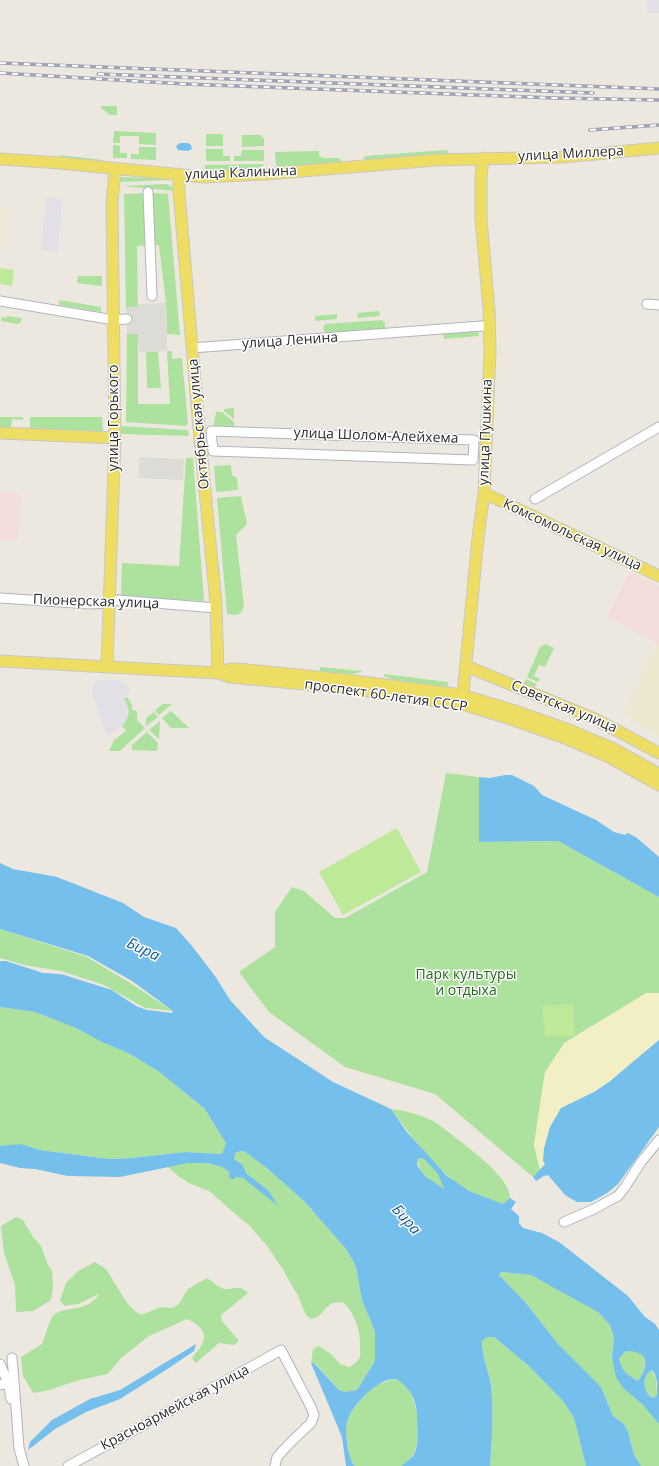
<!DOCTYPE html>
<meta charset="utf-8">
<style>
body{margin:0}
canvas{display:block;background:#ede8df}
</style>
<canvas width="659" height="1466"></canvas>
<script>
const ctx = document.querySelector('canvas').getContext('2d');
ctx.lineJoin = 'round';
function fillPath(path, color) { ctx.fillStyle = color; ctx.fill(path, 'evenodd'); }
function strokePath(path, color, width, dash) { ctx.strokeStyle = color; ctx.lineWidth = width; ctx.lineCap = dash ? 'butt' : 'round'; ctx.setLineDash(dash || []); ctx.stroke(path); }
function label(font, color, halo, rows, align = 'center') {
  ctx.font = font + ' "Open Sans",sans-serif'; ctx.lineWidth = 3; ctx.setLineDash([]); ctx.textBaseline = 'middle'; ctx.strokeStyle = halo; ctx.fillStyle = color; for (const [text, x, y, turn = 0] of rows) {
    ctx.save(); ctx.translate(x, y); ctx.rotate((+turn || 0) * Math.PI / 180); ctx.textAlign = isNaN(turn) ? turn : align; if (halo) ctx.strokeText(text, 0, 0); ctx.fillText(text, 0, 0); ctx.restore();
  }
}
fillPath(new Path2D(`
 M648,0H659V13H647Z
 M46,198L62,199L58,252L41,250Z
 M98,680H120L131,691L124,700L129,712L128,718L122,726L110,735L106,734L92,693L93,684Z`), '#e2dfe6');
fillPath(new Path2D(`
 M0,207H5L3,249H0Z
 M657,644L659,645V736L624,715Z`), '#eee7cf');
fillPath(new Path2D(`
 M0,492L21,493L19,540H0Z
 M630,571L659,586V645L607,617Z`), '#f3dedc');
fillPath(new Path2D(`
 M101,106H117V115H110L101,108Z
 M114,131L156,133V145L139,144V136H120V143H113Z
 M206,134H223V146H206Z
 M242,135H261L264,139V146L242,147Z
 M113,145L120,146V153H127V158H113Z
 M139,147H156V160L131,159V154H139Z
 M206,149H223V156H230V161H206Z
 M242,150H264V161H234V156H241Z
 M446,150L449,152L447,154L366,160L363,158L365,156Z
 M319,151V155L322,158H339L341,161V163L280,168L276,165L275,152Z
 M60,155L103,160L102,162L63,159Z
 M264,164L260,169L205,171V165Z
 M121,177L172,179V180L119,182Z
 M167,184L172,187L175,191L122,186Z
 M155,193L168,194L180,335L167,334L166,303L159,245L137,246L138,307H126L124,194Z
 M78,276H102V286L77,283Z
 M59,300L101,307V312L59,305Z
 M379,311L380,316L358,318L357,313Z
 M337,314V319L315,321V316Z
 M7,316L22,318L21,322L18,324L1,321L2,317L6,318Z
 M382,320L385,323V328L383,330L326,334L323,328L325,324Z
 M477,330L478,331L479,336L444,339L443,333Z
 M127,334H138V404H170L167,351H172V359L182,358L188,423L186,426L126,422Z
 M158,351L161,388H147L146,352Z
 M234,408V419L224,411V409Z
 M216,412H222L234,422V429L213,428Z
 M0,417H23V420L12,419L11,428H0Z
 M30,417H102L103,434L30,429Z
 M120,426L187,430L188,431L189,436L123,434L121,433Z
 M186,458H193L204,601L121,597L122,563L179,566Z
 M231,465L232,475L237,478L238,490L216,492L214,466Z
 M241,496L247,524L236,535L244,606C240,617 237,615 227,614L217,498Z
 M545,644L554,648L545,667L539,665L534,676L540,679L538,682L527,677L540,647Z
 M320,667L362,671V672L345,675L320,672Z
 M384,674L448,682L447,690L399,682L384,676Z
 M526,679L537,684C535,689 530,687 525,687L524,683Z
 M127,697L132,705V710L137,711V720L145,728L120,751H109L114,740L126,731L122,726C130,716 131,711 124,699Z
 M163,704H172L159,715L155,710Z
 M171,711L189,728H171L162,718Z
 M154,712L158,717L146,726V718Z
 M160,721L159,739L149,730Z
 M147,732L158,743L157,751L132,750V745Z
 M446,773L479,777V842L558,841L659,897V993H646L545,1072L534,1145L540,1170L533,1177L435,1094L345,1067L269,1012L239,972L275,947V912L292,887L304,891L335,918H345L427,872Z
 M0,929L87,957L130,983L173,1011L145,1008L104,985L61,971L24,965L0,958Z
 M0,1007L35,1012L76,1028L100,1041L130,1054L158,1071L204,1108L226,1143L222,1154L185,1152L132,1158L109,1159L40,1150L20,1145L0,1146Z
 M391,1109C408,1111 423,1115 438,1124C455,1138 512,1176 510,1198L503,1204C492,1200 479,1196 469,1191C443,1178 408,1133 391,1109Z
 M244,1151L269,1170L305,1202L346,1249L353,1261L356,1267L362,1300L375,1332V1361L357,1390L345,1392L339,1390L315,1363H311L313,1349L319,1346L331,1354L340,1364L349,1367C353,1365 357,1362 359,1359C361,1356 360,1352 360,1349C361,1332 356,1315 343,1302C340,1303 336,1302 333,1303C323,1307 323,1317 311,1319L306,1315L298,1296L282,1268L267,1246L250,1226L240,1218L209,1191L189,1183L178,1176L168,1167L188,1163H207L222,1167L236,1177L243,1178L251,1184L277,1205L268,1190L246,1173L243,1165L234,1159L236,1152Z
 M418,1158L424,1159L438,1174L444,1189C433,1182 417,1174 418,1158Z
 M16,1217L23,1220L33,1237L41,1246L48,1265L52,1270L53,1288L51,1300L33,1311L16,1312L15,1285L4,1253L1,1226Z
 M95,1262L106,1269L127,1303L136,1312L142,1315L160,1307L172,1308L178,1305L188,1289L207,1278C212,1281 218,1287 224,1289C234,1291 237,1283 248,1293L221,1315L222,1321L239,1341L234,1345L219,1343L196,1363L192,1358C195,1353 201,1348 203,1342C208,1331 195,1322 187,1319L149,1336L121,1358L108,1374L79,1380L46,1391L33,1393L23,1376L21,1357L42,1344C45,1336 48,1325 52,1317C60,1305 87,1314 99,1294L78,1304L65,1306L60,1301L66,1283L78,1271Z
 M501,1272L531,1275L588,1305L598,1312L610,1325L614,1338L612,1357L623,1388L643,1405L659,1424V1466H641L634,1455L628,1432L624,1424L613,1416L601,1387L558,1344L525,1302L499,1275Z
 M487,1337H494L529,1366L563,1401L574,1418L586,1466H490C492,1440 494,1412 491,1386C489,1370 482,1359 482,1341Z
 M626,1351C650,1351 648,1364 638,1381C627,1375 621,1371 619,1358Z
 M652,1370L656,1379L657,1396L654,1398L649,1396C643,1386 642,1376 652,1370Z
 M394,1379C419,1383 423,1438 413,1455C410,1459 405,1463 401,1466H355C350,1462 349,1452 348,1446C346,1438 345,1429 347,1421C351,1410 369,1389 379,1384C384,1382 389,1381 394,1379Z`), '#ace29d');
fillPath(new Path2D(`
 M646,993H659V1040L609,1082L594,1092L561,1108L545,1164L540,1170L534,1145L545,1072L564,1043Z`), '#f1efc3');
fillPath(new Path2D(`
 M0,268L14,270L12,286L0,284Z
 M397,828L421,872L343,915L319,872Z
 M573,1004L575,1036L545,1037L542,1006Z`), '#bee999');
fillPath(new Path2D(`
 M166,303L167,351L139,352L138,334H127L126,307H137V304Z
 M139,457L184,459L183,480L138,478Z`), '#dddbd5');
fillPath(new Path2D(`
 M180,143H188L191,145L192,149L188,151L178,150L176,146Z
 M505,775H512L534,786L542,795L596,820L614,832L625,835L628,833L637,838L659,857V897L558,841L479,842V777L490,778Z
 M0,863L13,869L57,877L123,903L144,917L176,928L192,946L215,976L230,1000L264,1037L333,1082L391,1109L406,1131L447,1176L469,1191L503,1204L510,1198L516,1202L511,1209L519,1216V1223L523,1228L542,1233L559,1242L628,1296L645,1317L655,1324L659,1330V1424L643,1405L623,1388L616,1377L612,1357L614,1338L610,1325L598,1312L531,1275L501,1272L499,1275L525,1302L558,1344L601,1387L613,1416L624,1424L628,1432L634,1455L641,1466H586L574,1418L563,1401L529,1366L494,1337H487L482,1341C482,1359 489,1370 491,1386C494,1412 492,1440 490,1466H401C405,1463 410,1459 413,1456C419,1446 418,1430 417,1419C417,1405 414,1394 403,1384C400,1382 398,1379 395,1379C378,1378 351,1406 347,1422C345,1431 347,1441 348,1449C350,1455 350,1462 355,1466H346L342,1437L311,1363H314L339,1390L345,1392L357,1390L375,1361V1332L362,1300L356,1267L353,1261L346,1249L305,1202L269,1170L244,1151L236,1152L234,1159L243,1165L246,1173L268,1190L278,1206L243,1178L236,1177L233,1180L229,1177V1172L222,1167L207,1163H188L120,1177L68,1176L35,1169L20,1168L0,1163V1146L20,1144L40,1150L109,1159L132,1158L185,1152L222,1154L226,1143L204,1108L158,1071L130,1054L100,1041L76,1028L35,1012L0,1007V961H6L43,973L61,974L112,990L136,1006L147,1010L172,1013L173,1011L132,981L88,956L0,929ZM418,1158L424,1159L438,1174L444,1189L425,1176L417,1165ZM626,1351C650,1351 649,1365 638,1381C627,1375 621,1370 619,1358ZM652,1370C658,1376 657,1387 657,1395L654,1398L649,1396C643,1386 642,1376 652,1370Z
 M659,1040V1127L618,1184L607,1193L591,1202H577L565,1195L548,1175L544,1176L536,1181L533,1177L545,1164L543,1161L544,1148L550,1127L561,1108L594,1092L609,1082Z
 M196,1344L194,1351L169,1368L120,1399L86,1412L55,1429L28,1450L30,1442L52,1420L90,1399L120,1390Z`), '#75bfec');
const minor = new Path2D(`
 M148,192L152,296
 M0,301L114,320L127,319
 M647,304L659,305
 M192,348L481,326L490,327
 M211,431L474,440L473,460L213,451Z
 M535,499L659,427
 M0,598L89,604L110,603L118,600L216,608
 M564,1222L594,1209L618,1196L625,1187L641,1162L659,1140
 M12,1358L14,1381L19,1448L24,1466
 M0,1364L8,1383
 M0,1385L8,1383L11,1399
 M68,1466L229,1379L281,1350L311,1407L314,1415L311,1423L291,1442L277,1457L275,1466`);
const major = new Path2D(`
 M0,159L60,163L203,177L266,174L436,160L564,157L659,148
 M179,174V192L199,429L216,603L218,673
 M0,433L115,438
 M484,493L659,576
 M0,661L218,673L230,677L347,688L465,705L508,718L565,738L609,757L659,785
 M466,666L595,719L659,753
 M107,667L115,438L112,204L115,169
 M218,673L231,669H238L347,680L462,695L512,710L569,730L612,748L659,774
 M462,704L478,538L484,493L490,352L489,309L481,219V177L483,158`);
strokePath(minor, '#b2b3bf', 11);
strokePath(major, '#c8c8c8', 13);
strokePath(minor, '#fff', 9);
strokePath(major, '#eedd63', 11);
const rail = new Path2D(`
 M0,63L659,89
 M0,73L185,84L554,98L659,100
 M98,74L593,93
 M590,130L659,125`);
strokePath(rail, '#a1a2b5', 3.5);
strokePath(rail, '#fff', 2, [6]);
label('14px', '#2c2c2c', '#fff', [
 ["улица Миллера",571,154,-3],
 ["улица Калинина",241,173,-2],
 ["улица Ленина",290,341,-4],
 ["улица Горького",114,418,-90],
 ["Октябрьская улица",199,424,-95],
 ["улица Пушкина",486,432,-88],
 ["улица Шолом-Алейхема",376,436,2],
 ["Комсомольская улица",572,535,25],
 ["Пионерская улица",96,602,2],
 ["проспект 60-летия СССР",386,696,8],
 ["Советская улица",564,707,23],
 ["Красноармейская улица",175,1408,-28]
]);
label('14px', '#24681c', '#fff', [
 ["Парк культуры",466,975],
 ["и отдыха",466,991]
]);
label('italic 15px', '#115c9b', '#fff', [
 ["Бира",143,950,25],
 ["Бира",406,1220,48]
]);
</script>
